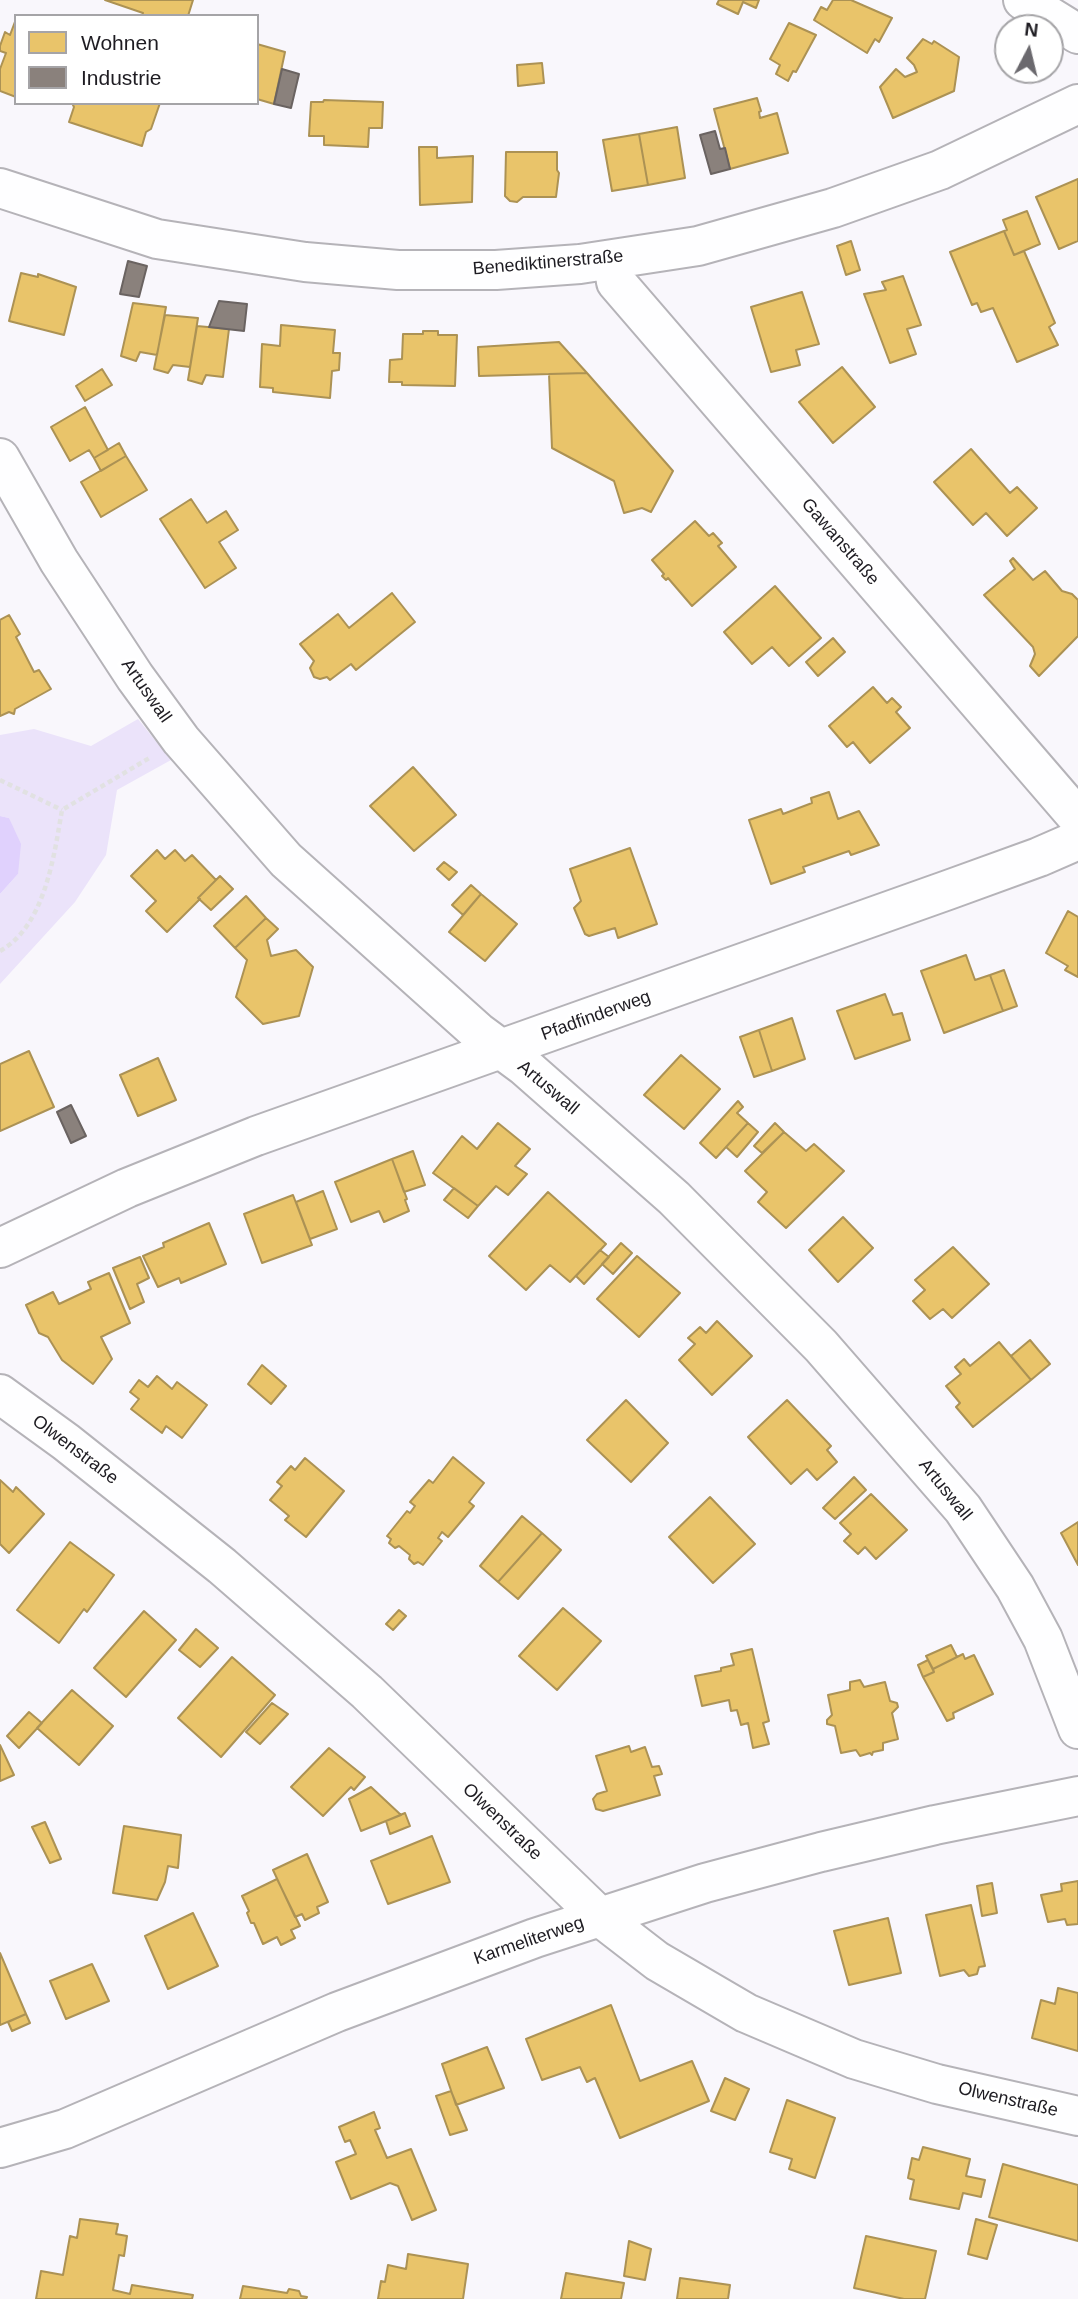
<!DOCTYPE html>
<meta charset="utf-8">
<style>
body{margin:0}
#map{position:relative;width:1078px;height:2299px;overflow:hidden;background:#f9f7fc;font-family:Arial,sans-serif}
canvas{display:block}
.legend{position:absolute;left:14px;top:14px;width:245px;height:91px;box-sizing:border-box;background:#fff;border:2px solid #a5a4a7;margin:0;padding:9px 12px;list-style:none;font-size:21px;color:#1e1c22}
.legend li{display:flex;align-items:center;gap:14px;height:35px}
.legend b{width:35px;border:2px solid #a5a4a7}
.north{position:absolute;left:994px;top:14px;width:70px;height:70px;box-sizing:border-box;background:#fff;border:2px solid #a5a4a7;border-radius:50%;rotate:7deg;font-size:19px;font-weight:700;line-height:28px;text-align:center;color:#1e1c22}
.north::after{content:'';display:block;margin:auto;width:24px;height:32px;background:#6b696e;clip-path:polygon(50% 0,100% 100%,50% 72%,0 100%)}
</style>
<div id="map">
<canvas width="1078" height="2299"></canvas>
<ul class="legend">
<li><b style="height:19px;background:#e9c46a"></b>Wohnen</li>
<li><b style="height:19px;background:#8a817c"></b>Industrie</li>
</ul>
<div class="north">N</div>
</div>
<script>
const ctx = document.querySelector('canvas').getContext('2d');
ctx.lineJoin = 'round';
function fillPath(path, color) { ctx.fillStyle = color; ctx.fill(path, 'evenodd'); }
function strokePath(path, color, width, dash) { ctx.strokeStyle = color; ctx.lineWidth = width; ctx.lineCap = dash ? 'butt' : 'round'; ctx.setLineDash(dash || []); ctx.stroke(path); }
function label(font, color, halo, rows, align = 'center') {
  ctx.font = font + ' Arial,sans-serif'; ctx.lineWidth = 7; ctx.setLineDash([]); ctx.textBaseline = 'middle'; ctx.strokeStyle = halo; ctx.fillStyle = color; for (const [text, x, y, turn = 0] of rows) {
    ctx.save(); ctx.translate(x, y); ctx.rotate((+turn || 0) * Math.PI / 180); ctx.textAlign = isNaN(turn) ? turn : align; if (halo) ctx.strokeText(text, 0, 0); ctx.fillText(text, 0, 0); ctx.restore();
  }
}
fillPath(new Path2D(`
 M138,719L171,760L117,790L106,855L75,902L0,984V894L18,874L9,818L0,816V735L34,729L91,746Z`), '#ebe3fa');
fillPath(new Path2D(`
 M0,816L9,818L21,844L18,874L0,894Z`), '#e0d1fd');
const homes = new Path2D(`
 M105,0H193L188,16H142L143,13Z
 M719,0H759L756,8L743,2L738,14L717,4Z
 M833,0H851L892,18L879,42L875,39L867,53L814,20L821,7L827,10Z
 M16,19V97L0,91V69L6,53L0,51V46L5,32L10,35Z
 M789,23L816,35L796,72L793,71L788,81L776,74L780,65L770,59Z
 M923,39L932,44L934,41L959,57L954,91L893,118L880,87L896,69L905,77L917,72L914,65L907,58Z
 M257,44L285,52L274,104L257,99Z
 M542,63L544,83L518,86L517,65Z
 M757,98L761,111L759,112L760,118L777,113L788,153L730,169L714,109Z
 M324,100L383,102L382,128H369L368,147L324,145V136H309L311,102H323Z
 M72,103H160L151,129L146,132L142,146L69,122L74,107Z
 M677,127L685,178L648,185L639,134Z
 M639,134L648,185L612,191L603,140Z
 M419,147H437V158L473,156L472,202L420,205Z
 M506,152H557V170L559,173L556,197H523L517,202L510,201L505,196Z
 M1078,179V241L1059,249L1036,197Z
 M1027,211L1040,244L1014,255L1004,231L1007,230L1003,220Z
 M1004,231L1014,255L1024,251L1055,323L1049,327L1058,345L1017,362L993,308L981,312L977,303L972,305L950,252Z
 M851,241L860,270L846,275L837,246Z
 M21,273L38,277V274L76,287L64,335L9,321Z
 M903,276L921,325L907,329L916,354L890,363L864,294L886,290L882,282Z
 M802,292L819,344L796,350L800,365L771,372L751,307Z
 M133,303L166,307L157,355L140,352L136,361L121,356Z
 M165,315L198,318L190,367L173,365L168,373L154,369Z
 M281,325L335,330L333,353H340L339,370L332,371L330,398L273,392V388L260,387L262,344L280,346Z
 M197,326L229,329L223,377L206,375L202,384L188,380Z
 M423,331H438V335H457L455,386L402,385V382H389L390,360L402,359L403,334H423Z
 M559,342L587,373L479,376L478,347Z
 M842,367L875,407L833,443L799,402Z
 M102,369L112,385L85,401L76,386Z
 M587,373L673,471L651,512L642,508L624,513L614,481L552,448L549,374Z
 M85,407L108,450L94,458L89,450L70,461L51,427Z
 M119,443L126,456L101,471L94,458Z
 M971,449L1010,493L1017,487L1037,508L1007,536L986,513L973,525L934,482Z
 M126,456L147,490L101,517L81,482Z
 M191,499L207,523L226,511L238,530L219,542L236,568L205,588L160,519Z
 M695,521L709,536L713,533L722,543L718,546L736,567L692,606L668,578L666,580L662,576L664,574L652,560Z
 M1013,558L1033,580L1045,571L1062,591L1072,594L1078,600V636L1039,676L1030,666L1035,654L1033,647L984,595L1015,569L1010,561Z
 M775,586L821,638L789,666L772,647L752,664L724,632Z
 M392,593L415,622L356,670L351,664L330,680L327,677L320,679L314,677L310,668L314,661L300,644L338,614L349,628Z
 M9,615L20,634L16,637L34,672L39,670L51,689L15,709L14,714L9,712L0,716V620Z
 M833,638L845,652L818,676L806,662Z
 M873,687L887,703L892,698L901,707L896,712L910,728L870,763L853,742L847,747L829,726Z
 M413,767L456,815L414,851L370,806Z
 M829,792L838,819L859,811L879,845L851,855L849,851L803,867L805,872L771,884L749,820L781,809L783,814L812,803L811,798Z
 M630,848L657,924L618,938L615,928L589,936L585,934L574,908L581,901L570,869Z
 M157,850L165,859L175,850L185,861L192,855L216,880L198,898L200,899L167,932L146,911L156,901L131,876Z
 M444,862L457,872L449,880L437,869Z
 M220,876L233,889L211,910L198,898Z
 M471,885L481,894L463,915L452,905Z
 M481,894L517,924L485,961L449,932Z
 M246,896L266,918L235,948L214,926Z
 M1068,911L1078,917V977L1065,970L1068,966L1046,953Z
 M266,918L278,929L267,940L271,956L296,950L313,967L299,1016L263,1024L236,997L247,960L235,948Z
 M966,955L975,980L990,975L1003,1011L944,1033L921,971Z
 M1004,970L1017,1006L1003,1011L990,975Z
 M885,994L893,1015L902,1013L910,1040L855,1059L837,1011Z
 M792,1018L805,1059L772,1071L759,1030Z
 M759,1030L772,1071L754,1077L740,1037Z
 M29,1051L54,1107L0,1131V1064Z
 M681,1055L720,1089L684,1129L644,1095Z
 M158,1058L176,1100L138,1116L120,1075Z
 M738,1101L743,1107L737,1113L748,1123L716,1158L700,1143Z
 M498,1123L530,1149L515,1166L527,1174L508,1195L496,1186L478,1206L433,1173L462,1136L477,1149Z
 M748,1123L758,1132L737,1157L726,1147Z
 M775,1123L784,1132L762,1153L754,1146Z
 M784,1132L806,1151L814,1144L844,1171L786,1228L758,1202L767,1192L745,1171Z
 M413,1151L425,1185L404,1192L392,1159Z
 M392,1159L407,1199L405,1200L409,1211L384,1222L379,1211L351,1222L335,1182Z
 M454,1188L478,1206L468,1218L444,1200Z
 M323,1191L337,1229L310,1239L296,1202Z
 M548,1192L606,1244L570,1282L550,1265L526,1290L489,1256Z
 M293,1195L312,1245L262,1263L244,1214Z
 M843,1217L873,1248L838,1282L809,1250Z
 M209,1223L226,1264L181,1283L179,1278L158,1287L143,1256L164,1247L163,1243Z
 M621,1243L632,1253L613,1274L602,1264Z
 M953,1247L989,1284L952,1318L943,1309L930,1319L913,1301L925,1290L915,1280Z
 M600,1250L609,1257L584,1284L576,1276Z
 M637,1256L680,1293L639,1337L597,1299Z
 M140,1257L149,1278L137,1284L144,1302L130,1309L113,1268Z
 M109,1273L130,1323L101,1337L112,1359L93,1384L62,1360L48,1337L39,1333L26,1305L53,1292L59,1304L91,1289L88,1282Z
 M717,1321L752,1356L712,1395L679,1360L695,1344L688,1338L700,1327L706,1333Z
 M1030,1340L1050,1364L1031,1380L1011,1356Z
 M999,1342L1031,1380L973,1427L956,1407L960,1403L946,1386L961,1374L955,1367L964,1359L970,1366Z
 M262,1365L286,1386L271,1404L248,1384Z
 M157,1376L172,1389L177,1382L207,1405L182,1438L166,1426L162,1433L131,1409L139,1399L130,1392L139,1380L148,1387Z
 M626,1400L668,1443L631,1482L587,1440Z
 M787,1400L831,1446L827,1450L837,1462L817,1480L807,1469L791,1484L748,1437Z
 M453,1457L484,1483L469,1502L474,1506L448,1537L442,1532L438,1538L442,1541L423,1565L418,1562L414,1564L409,1559L410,1555L399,1546L395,1548L389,1543L391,1539L387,1536L407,1511L410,1513L415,1506L410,1502L429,1480L433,1483Z
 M305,1458L344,1491L306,1537L285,1520L289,1516L270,1500L282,1486L277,1482L291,1466L295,1470Z
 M854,1477L866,1490L835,1519L823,1508Z
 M0,1480L13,1492L16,1487L44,1514L9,1553L0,1544Z
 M871,1494L907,1530L876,1559L865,1547L858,1554L844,1541L851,1534L840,1523Z
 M710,1497L755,1544L713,1583L669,1537Z
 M522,1516L542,1533L498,1582L480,1566Z
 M1078,1522V1565L1061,1533Z
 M542,1533L561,1550L518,1599L498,1582Z
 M70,1542L114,1575L87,1612L84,1609L59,1643L17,1610Z
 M563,1608L601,1641L557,1690L519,1656Z
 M399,1610L406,1616L393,1630L386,1624Z
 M144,1611L176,1640L126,1697L94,1668Z
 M196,1629L218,1648L200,1667L179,1650Z
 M951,1645L957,1657L933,1669L926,1656Z
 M752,1649L769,1721L763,1723L769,1744L753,1748L748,1723L741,1725L737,1710L731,1711L729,1700L702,1706L695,1676L721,1671V1668L734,1665L731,1654Z
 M963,1654L965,1659L974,1655L993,1694L953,1713L954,1718L947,1721L923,1677L934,1672L933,1669Z
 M232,1657L275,1695L221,1757L178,1718Z
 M928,1660L934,1672L923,1677L918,1665Z
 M860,1680L864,1687L885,1682L890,1701L897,1703L898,1707L892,1713L898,1739L883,1743V1750L873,1752L872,1755L870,1753L860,1756L856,1750L841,1753L835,1726L827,1724V1720L832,1715L828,1695L850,1690V1682Z
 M72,1690L113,1726L79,1765L37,1728Z
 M272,1703L288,1714L260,1744L246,1732Z
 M29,1712L42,1723L19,1748L7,1736Z
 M0,1745L14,1775L0,1781Z
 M629,1746L631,1752L645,1747L652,1767L659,1766L662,1774L654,1776L660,1795L603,1811L596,1809L593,1799L597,1794L607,1791L596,1756Z
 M329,1748L365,1777L354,1790L351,1787L323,1816L291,1787Z
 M371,1787L401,1815L361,1831L349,1799Z
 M405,1813L410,1826L390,1834L386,1821Z
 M45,1822L61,1859L50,1863L32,1827Z
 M124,1826L181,1835L178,1868L168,1866L165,1882L157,1900L113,1893Z
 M432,1836L450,1882L388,1904L371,1861Z
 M307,1854L328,1902L317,1907L319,1913L305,1920L302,1914L295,1917L273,1870Z
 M277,1879L300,1926L291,1930L295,1938L281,1945L277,1937L263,1944L254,1923H251L247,1913L249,1911L242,1896Z
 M1078,1881V1924L1067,1925L1065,1919L1048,1922L1041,1895L1062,1891L1061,1884Z
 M992,1883L997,1913L982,1916L977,1886Z
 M971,1905L985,1966L979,1967L977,1974L969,1976L964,1970L940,1976L926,1915Z
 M193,1913L218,1966L168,1989L145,1936Z
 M888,1918L901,1973L849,1985L834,1931Z
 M0,1953L26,2014L0,2025Z
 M92,1964L109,2001L66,2019L50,1981Z
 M1058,1988L1078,1993V2051L1032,2038L1041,2000L1055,2004Z
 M611,2005L640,2081L692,2061L709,2101L620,2138L595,2078L587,2082L580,2067L542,2080L526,2039Z
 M26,2014L30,2023L12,2031L8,2022Z
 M487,2047L504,2088L456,2105L442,2064Z
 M725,2078L749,2089L735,2120L711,2111Z
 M451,2091L467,2130L450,2135L436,2096Z
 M787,2100L835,2118L815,2178L789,2169L792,2159L770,2152Z
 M374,2112L380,2128L375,2130L387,2158L411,2149L436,2210L412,2220L398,2186L390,2183L351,2199L336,2162L356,2154L350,2140L345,2142L339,2127Z
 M923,2147L970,2159L966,2176L985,2180L981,2197L963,2193L959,2209L910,2199L914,2180L908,2178L912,2158L919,2160Z
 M1003,2164L1078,2185V2241L989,2217Z
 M80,2219L118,2224L116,2234L127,2236L124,2256L119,2255L113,2290L130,2294L132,2285L193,2295L192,2299H36L41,2271L63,2275L70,2236L77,2238Z
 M976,2219L997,2225L987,2259L968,2254Z
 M866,2236L936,2251L925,2299H904L854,2288Z
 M629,2241L651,2249L645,2280L624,2276Z
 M408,2254L468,2264L463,2299H378L381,2281L385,2282L388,2265L406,2269Z
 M566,2273L624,2283L621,2299H561Z
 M680,2278L730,2285L728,2299H677Z
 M243,2286L287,2293L289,2289L299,2291L301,2296L307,2297L306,2299H240Z`);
fillPath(homes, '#e9c46a');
strokePath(homes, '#ac9254', 2);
const industry = new Path2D(`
 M282,69L299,74L291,108L274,104Z
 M715,131L720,149L725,148L730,169L711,174L700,135Z
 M128,261L147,266L139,297L120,294Z
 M219,301L247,304L244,331L209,327Z
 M71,1105L86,1136L71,1143L57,1112Z`);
fillPath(industry, '#8a817c');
strokePath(industry, '#6a6361', 2);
const minor = new Path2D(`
 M1023,0L1078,34
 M0,188L157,239L305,262L398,270H496L580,264L698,246L833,208L940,170L1078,104
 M613,260L616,282L1078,818
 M0,458L59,561L135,677L181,740L286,860L478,1032L524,1066L674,1198L821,1346L963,1509L1015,1587L1043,1639L1078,1729
 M0,1248L127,1188L256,1136L948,890L1039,857L1078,840
 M0,1394L66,1442L222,1566L367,1692L600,1917L657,1961L746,2013L854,2059L937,2084L1078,2116
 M0,2148L65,2129L337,2012L535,1938L705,1883L821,1852L935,1825L1078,1796`);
strokePath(minor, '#b5b3b8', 42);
strokePath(new Path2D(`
 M0,780L62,810
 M0,951C45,926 54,856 62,810L151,757`), '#e1e1e2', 4.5, [5, 3.5]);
strokePath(minor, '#fefeff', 38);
label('18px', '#1e1c22', '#fff', [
 ["Benediktinerstraße",548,263,-5],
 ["Gawanstraße",840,542,49],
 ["Artuswall",146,691,55],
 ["Pfadfinderweg",596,1016,-20],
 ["Artuswall",548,1088,40],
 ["Olwenstraße",75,1450,37],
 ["Artuswall",945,1490,51],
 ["Olwenstraße",502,1822,44],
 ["Karmeliterweg",529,1941,-19],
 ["Olwenstraße",1008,2100,13]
]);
</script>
